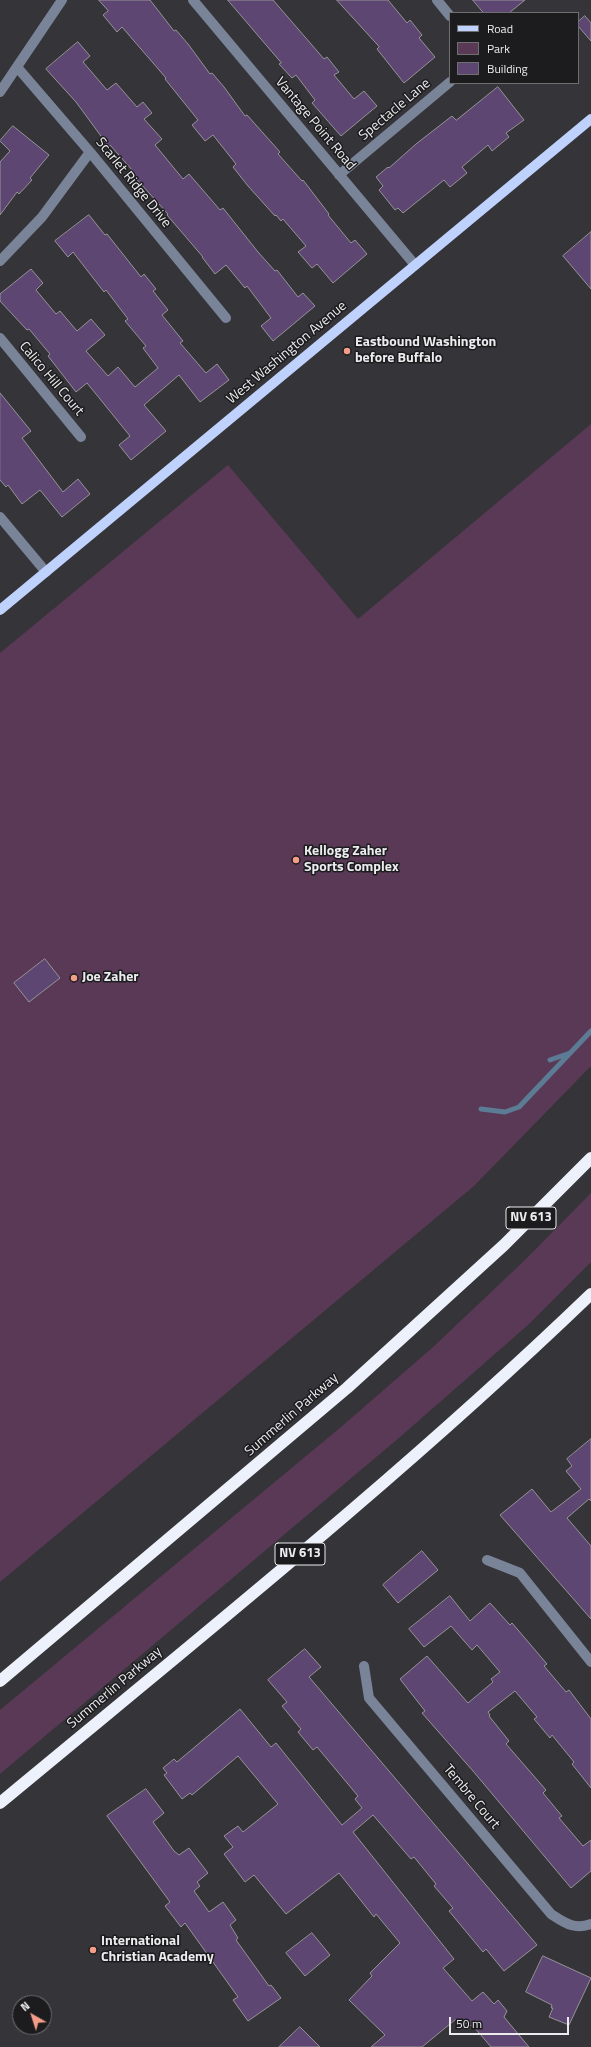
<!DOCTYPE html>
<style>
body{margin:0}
#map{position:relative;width:591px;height:2047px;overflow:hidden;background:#353438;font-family:"Titillium Web",sans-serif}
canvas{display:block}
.legend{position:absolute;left:449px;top:12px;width:130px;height:72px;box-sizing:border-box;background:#1c1c1e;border:1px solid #6f6f72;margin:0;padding:5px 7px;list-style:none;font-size:12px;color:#ececef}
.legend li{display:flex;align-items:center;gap:8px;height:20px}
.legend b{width:20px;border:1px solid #6f6f72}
.north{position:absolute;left:12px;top:1995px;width:40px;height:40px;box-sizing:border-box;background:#1c1c1e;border:1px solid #6f6f72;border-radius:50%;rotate:321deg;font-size:11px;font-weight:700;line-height:16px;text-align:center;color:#ececef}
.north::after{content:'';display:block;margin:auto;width:14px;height:18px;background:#f49e89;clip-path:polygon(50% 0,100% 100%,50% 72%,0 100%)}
.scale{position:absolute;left:449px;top:2017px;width:120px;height:18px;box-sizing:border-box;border:2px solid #ececef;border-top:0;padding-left:5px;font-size:12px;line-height:14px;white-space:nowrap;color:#ececef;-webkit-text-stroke:3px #1c1c1e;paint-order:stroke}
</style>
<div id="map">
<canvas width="591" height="2047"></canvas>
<ul class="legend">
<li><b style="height:5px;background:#bfd2fe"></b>Road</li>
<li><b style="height:11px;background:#5a3956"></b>Park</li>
<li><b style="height:11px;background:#5e4672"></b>Building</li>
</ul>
<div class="north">N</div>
<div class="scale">50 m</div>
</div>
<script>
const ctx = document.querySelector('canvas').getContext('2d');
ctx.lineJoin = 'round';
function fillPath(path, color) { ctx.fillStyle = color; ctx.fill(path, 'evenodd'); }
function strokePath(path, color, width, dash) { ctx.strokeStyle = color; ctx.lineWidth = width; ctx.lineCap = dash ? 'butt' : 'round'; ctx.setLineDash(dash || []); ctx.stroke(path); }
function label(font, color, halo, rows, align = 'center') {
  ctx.font = font + ' "Titillium Web",sans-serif'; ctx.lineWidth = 3; ctx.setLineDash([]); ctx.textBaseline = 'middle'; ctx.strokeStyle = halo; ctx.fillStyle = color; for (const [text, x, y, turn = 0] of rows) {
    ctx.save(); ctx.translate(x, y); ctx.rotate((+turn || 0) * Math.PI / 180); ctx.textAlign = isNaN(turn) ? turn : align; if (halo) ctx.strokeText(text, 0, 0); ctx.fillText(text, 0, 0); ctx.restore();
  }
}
fillPath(new Path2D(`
 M591,424V1066L474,1186L0,1582V653L228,465L358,619Z
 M591,1193V1262L528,1325L400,1437L0,1774V1710L341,1427L432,1348L525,1260Z`), '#5a3956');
strokePath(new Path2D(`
 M550,1060L570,1053
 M481,1109L505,1112L519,1107L591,1031`), '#5c7b94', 5);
const building = new Path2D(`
 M99,0H150L174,31L176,30L188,44L210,74L212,73L224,87L245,116L247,115L280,152L278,154L302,181L303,180L329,214L328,215L351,243L355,240L367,254L333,283L317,264L312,268L298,252L306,246L283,219L281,221L276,215L275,216L248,186L233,167L236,164L213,135L205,141L192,125L198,120L165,79L166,78L122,27L117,32L103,15L108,11Z
 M228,0H273L324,59L327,57L339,72L334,75L354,99L364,91L377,106L341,136L312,103L315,100L296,75L292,78L279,64L281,63Z
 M337,0H388L407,23L410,20L422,35L419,38L435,57L404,83L377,49L379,47Z
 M473,0H525L509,13H484Z
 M585,16L591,23V41L578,26V22Z
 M78,42L90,56L83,62L107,90L116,83L137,107L143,102L152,113L144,119L162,139L155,145L183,179L189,174L220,210L223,208L258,252L275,271L277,270L298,297L303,293L315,306L273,341L261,326L271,318L247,286L245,288L226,265L215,274L202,257H203L167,215L168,214L131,173L133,171L110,145L109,147L76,102L46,69Z
 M498,87L524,120L506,133L509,137L492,151L488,145L462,167L467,173L450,187L444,180L403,213L398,208L395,210L379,190L383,186L376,177L388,167L389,168L416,144L452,116L456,120Z
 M13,126L49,155L30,178L32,180L19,194L17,192L0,215V162L10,151L0,141Z
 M89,215L105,235L107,234L141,277L144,274L156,289L153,291L168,310L162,315L183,341L180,343L206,373L217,364L229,380L200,402L179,375L144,405L166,431L131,460L119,445L130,436L100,399L87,383L76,392L48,356L50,354L29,329L27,330L0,301V294L31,269L43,283L36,290L56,314L60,311L77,331L91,319L105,335L86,351L108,376L118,367L135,387L158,368L143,348L146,346L125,321L128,319L106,290L104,292L73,252L68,257L55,241Z
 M591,232V289L563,256Z
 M0,393L31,431L22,438L63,492L78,479L90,494L62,517L40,490L22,504L8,485L6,487L0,480Z
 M45,959L60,978L29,1002L14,983Z
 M591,1439V1501L589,1499L567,1518L591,1546V1619L500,1515L532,1489L551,1512L581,1489L566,1471L572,1466L567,1459Z
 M422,1551L438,1570L398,1603L383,1585Z
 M450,1596L470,1621L490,1603L510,1625L512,1623L547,1664L544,1666L566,1692L569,1690L591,1719V1788L572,1764L574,1762L552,1735L550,1738L534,1719L537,1717L515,1691L488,1712L490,1715L489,1716L509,1741L506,1744L546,1790L543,1793L562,1816L559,1818L583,1846L591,1840V1871L571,1888L473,1771L422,1713L425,1711L400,1679L427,1656L468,1703L493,1682L491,1679L500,1672L477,1645L472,1650L451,1626L424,1647L409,1629Z
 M305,1649L321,1667L309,1677L537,1945L504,1971L486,1949L483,1952L449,1911L453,1908L434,1886L436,1884L414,1857L411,1859L373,1815L353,1832L454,1959L443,1968L472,2001L483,1992L494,2004L498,2000L507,2011L504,2017L529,2047H491L474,2027L456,2019L422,2047H371L385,2035L349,2000L372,1976L370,1973L400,1943L376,1914L374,1917L339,1873L286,1914L254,1875L245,1882L224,1854L233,1847L224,1836L238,1826L243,1832L278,1804L238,1756L192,1795L190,1793L182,1799L164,1775L167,1773L163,1768L174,1759L177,1762L240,1709L271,1747L276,1743L342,1825L362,1808L355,1799L358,1796L317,1747L313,1750L298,1732L301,1729L282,1706L287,1702L268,1680Z
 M146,1789L164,1813L153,1822L174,1851L179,1855L189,1848L208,1873L197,1882L200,1886L194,1891L209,1912L223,1902L236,1920L230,1925L238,1938L236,1940L269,1986L271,1985L281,1998L248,2021L233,2000L238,1997L185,1923L181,1927L165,1906L170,1902L107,1816Z
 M312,1933L330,1955L305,1976L286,1953Z
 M543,1956L591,1978L569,2025L549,2017L553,2008H551L552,2005L526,1992Z
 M300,2027L320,2047H279Z`);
fillPath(building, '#5e4672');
strokePath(building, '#959397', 1);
strokePath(new Path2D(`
 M193,0L415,265
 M437,0L450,16
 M17,67L90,152L226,318
 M0,92L62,0
 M339,175L450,82
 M0,261L42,217L90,152
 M0,338L81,437
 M0,517L46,572
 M487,1560L520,1573L591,1662
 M364,1666L369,1698L551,1914C565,1923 574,1930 591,1924`), '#7a8499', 10);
strokePath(new Path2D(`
 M0,610L591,119`), '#bfd2fe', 10);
strokePath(new Path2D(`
 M0,1681L347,1388L504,1245L591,1158
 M0,1803C200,1637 404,1474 591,1294`), '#ecf1fc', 12);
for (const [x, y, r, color] of [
 [347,351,4,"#f49e89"],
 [296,860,4,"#f49e89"],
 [74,978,4,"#f49e89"],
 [93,1950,4,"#f49e89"]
]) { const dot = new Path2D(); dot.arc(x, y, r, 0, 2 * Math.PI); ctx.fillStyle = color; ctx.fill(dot); strokePath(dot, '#1c1c1e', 1.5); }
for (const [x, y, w] of [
 [531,1218,50],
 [300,1554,50]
]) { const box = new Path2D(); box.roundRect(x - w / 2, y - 11, w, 22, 3); ctx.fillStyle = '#1c1c1e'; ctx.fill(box); strokePath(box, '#ececef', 1); }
label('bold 13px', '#ececef', null, [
 ["NV 613",531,1218],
 ["NV 613",300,1554]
]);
label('14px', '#ececef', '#1c1c1e', [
 ["Spectacle Lane",395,110,-40],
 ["Vantage Point Road",315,124,50],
 ["Scarlet Ridge Drive",133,183,51],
 ["West Washington Avenue",287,353,-40],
 ["Calico Hill Court",51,379,50],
 ["Summerlin Parkway",292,1415,-41],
 ["Summerlin Parkway",115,1688,-40],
 ["Tembre Court",471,1797,50]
]);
label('bold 14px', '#ececef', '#1c1c1e', [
 ["Eastbound Washington",355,343],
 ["before Buffalo",355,359],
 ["Kellogg Zaher",304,852],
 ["Sports Complex",304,868],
 ["Joe Zaher",82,978],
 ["International",101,1942],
 ["Christian Academy",101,1958]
], 'left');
</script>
